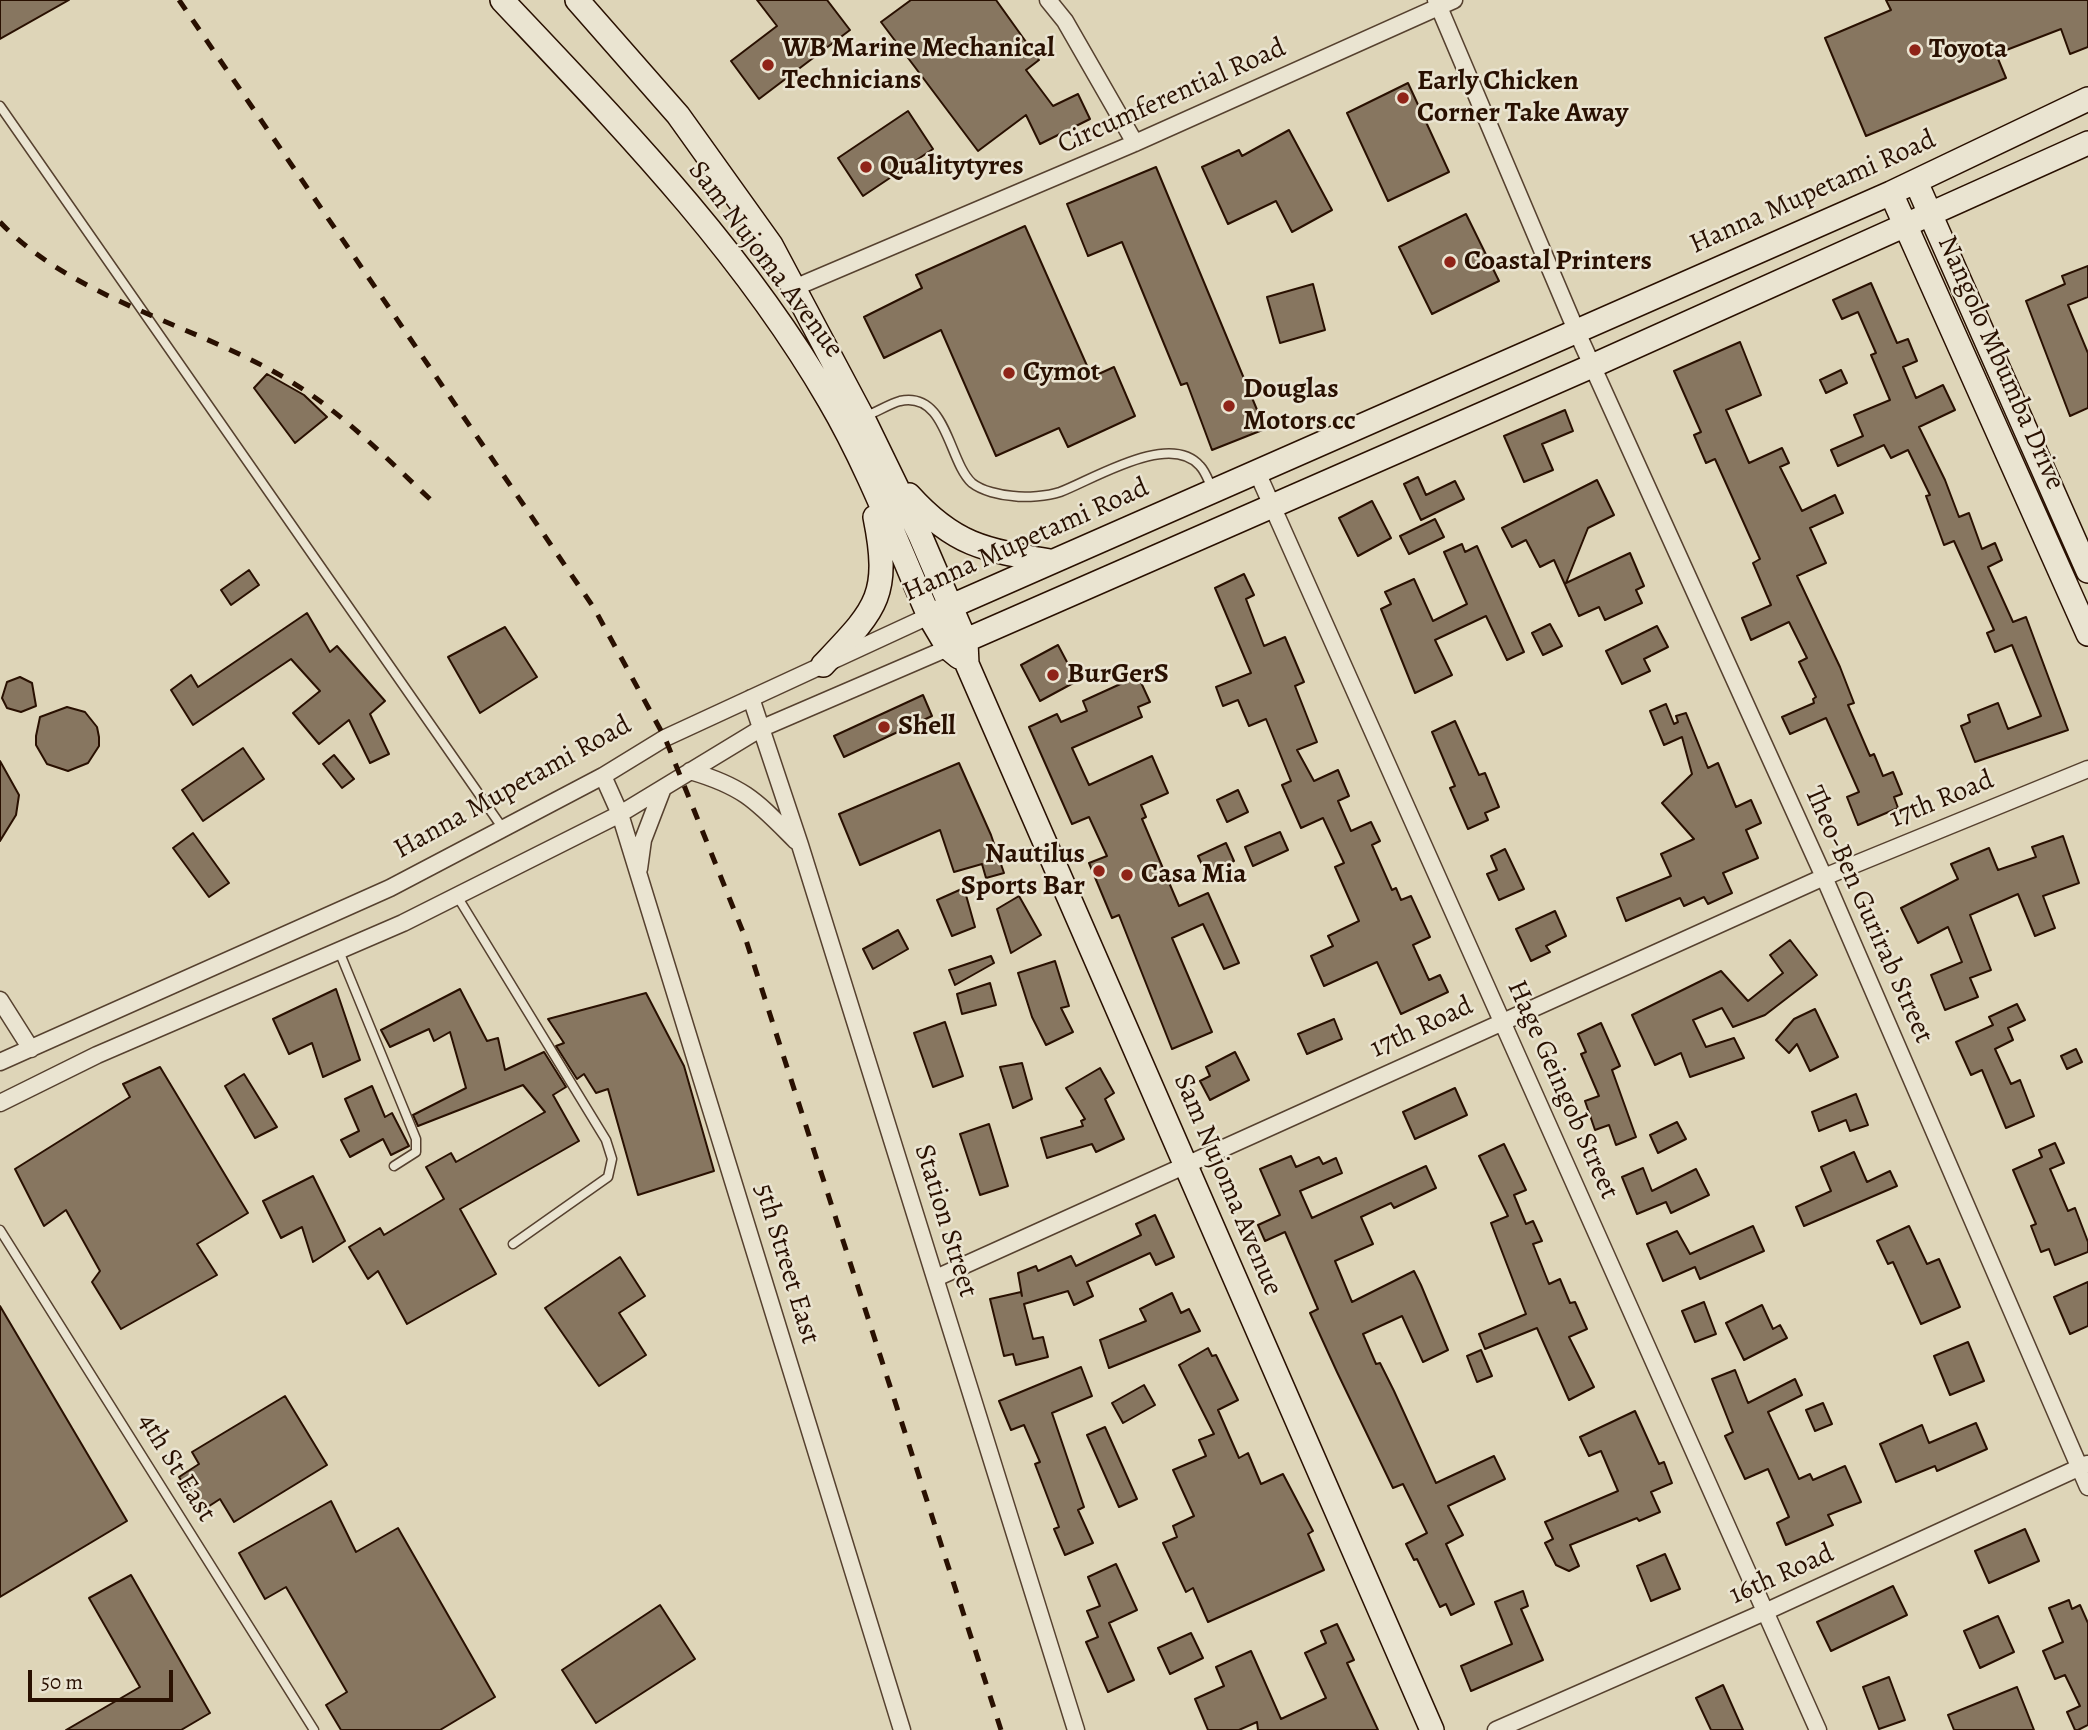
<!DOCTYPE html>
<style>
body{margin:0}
#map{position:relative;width:2088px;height:1730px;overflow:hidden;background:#ded5b8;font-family:Alegreya,serif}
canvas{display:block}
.scale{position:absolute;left:28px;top:1670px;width:145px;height:32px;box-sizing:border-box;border:4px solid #291001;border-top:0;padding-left:9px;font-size:21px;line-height:24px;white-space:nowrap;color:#291001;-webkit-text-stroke:5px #eae4d1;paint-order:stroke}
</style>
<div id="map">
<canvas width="2088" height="1730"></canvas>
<div class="scale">50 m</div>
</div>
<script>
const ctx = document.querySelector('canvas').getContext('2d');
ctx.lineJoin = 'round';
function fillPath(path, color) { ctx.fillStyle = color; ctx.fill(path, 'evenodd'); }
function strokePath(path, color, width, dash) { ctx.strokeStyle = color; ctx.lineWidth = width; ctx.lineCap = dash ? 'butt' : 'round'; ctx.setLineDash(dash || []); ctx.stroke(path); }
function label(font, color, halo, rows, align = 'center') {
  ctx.font = font + ' Alegreya,serif'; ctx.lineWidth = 5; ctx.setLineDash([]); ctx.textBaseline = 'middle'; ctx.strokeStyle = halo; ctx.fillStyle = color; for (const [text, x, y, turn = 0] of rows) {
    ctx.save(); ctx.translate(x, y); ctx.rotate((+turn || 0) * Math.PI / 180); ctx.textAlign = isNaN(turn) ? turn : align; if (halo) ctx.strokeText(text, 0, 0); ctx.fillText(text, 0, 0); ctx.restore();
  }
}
const building = new Path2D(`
 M0,0H69L0,39Z
 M757,0H827L850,30L759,99L731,61L777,26Z
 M911,0H996L1039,60L1026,70L1053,106L1078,94L1090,119L1040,144L1026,115L978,151L881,22Z
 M1886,0H2088V47L2070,54L2061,29L1996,54L2006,78L1866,136L1825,38L1891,10Z
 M1408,83L1449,172L1388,201L1347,113Z
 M908,111L933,149L863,196L838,158Z
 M1289,130L1332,210L1292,232L1276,201L1228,224L1202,167L1239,150L1242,156Z
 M1156,167L1265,429L1212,450L1187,383L1181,385L1122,242L1088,256L1067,204Z
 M1466,214L1499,281L1432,314L1399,247Z
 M1025,226L1092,377L1114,367L1135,416L1068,447L1059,428L996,456L941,330L884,358L864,317L922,288L916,275Z
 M2088,266V297L2068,305L2088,353V408L2070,416L2026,301L2065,284L2062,276Z
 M1871,283L1897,343L1908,339L1917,361L1903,367L1916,398L1943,385L1955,410L1919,427L1945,480L1959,517L1969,513L1982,549L1995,543L2002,560L1988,567L2013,622L2026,617L2068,730L1975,762L1961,726L1970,722L1968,715L1998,703L2008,729L2041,716L2012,645L1995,652L1987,633L1994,630L1954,541L1944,545L1926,496L1930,495L1908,450L1891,458L1884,445L1838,466L1831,450L1863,436L1854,415L1890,400L1871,355L1876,353L1858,312L1842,319L1833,300Z
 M1313,284L1325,330L1280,343L1267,297Z
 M1740,342L1761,395L1726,410L1749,463L1782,448L1789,463L1780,467L1802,511L1835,495L1843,513L1810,528L1826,563L1797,576L1840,667L1854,703L1848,705L1870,756L1874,754L1883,776L1893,772L1902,794L1894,797L1898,808L1858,825L1847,797L1859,792L1826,718L1790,734L1782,717L1814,703L1813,699L1816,697L1799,662L1807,658L1789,622L1751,640L1742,618L1771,605L1753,563L1760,559L1715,459L1706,463L1694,435L1701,432L1674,371Z
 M1841,370L1847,383L1826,393L1820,380Z
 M267,374L304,395L327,417L295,443L254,388Z
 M1565,410L1573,431L1542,444L1553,470L1524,482L1504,436Z
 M1418,477L1426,495L1455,481L1464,499L1421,520L1404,484Z
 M1597,480L1614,515L1588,528L1566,583L1630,553L1644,586L1636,590L1642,603L1605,620L1599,607L1579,616L1554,560L1540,567L1526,540L1512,547L1502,528Z
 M1372,501L1391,538L1358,556L1339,518Z
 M1435,519L1444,537L1409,554L1400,536Z
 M1462,544L1465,552L1477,546L1524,652L1507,660L1486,616L1435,640L1452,675L1415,693L1381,609L1391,604L1385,592L1414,579L1433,621L1467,604L1444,552Z
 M249,570L259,585L231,605L221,590Z
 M1244,574L1254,595L1246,599L1264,646L1285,637L1304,682L1295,686L1317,742L1297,750L1314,781L1338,770L1349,796L1338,801L1351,831L1371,822L1380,841L1372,845L1392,890L1396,888L1401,900L1411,896L1430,937L1413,945L1429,980L1440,975L1448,992L1401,1014L1377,962L1324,986L1311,956L1333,946L1328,936L1359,921L1335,867L1344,863L1323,818L1301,828L1282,785L1291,781L1266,719L1249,726L1238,700L1223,706L1216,687L1251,673L1215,588Z
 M307,613L330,652L337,646L385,701L370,714L389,754L370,763L349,720L319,744L293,713L320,691L291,659L193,725L171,690L191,675L198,687Z
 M1550,624L1562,646L1543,655L1532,633Z
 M1657,626L1668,647L1644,659L1650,671L1622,684L1606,651Z
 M505,627L537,677L480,713L448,657Z
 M1058,645L1077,681L1040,701L1021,665Z
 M1138,676L1150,702L1138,707L1142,717L1072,748L1089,785L1152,756L1168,793L1141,805L1146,817L1142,819L1179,906L1208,893L1239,963L1224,969L1203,924L1172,938L1212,1032L1172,1049L1119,915L1112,918L1089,863L1107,856L1089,817L1072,824L1029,727L1057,714L1061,722L1087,711L1083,701Z
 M20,677L32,683L36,706L21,712L7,708L2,698L7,682Z
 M923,695L932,716L844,757L834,736Z
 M1666,704L1674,724L1678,722L1676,716L1686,713L1708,768L1718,763L1736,807L1751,800L1761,823L1746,830L1758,858L1723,873L1732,893L1708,904L1704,897L1684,906L1680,898L1626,921L1617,898L1671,876L1661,854L1694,839L1662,803L1692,774L1682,737L1664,745L1650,711Z
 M67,707L85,712L97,727L99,737V746L88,763L68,771L47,764L36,745V736L40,717Z
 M1455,721L1479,775L1485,773L1499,807L1485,813L1488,820L1468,829L1450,788L1455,786L1432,732Z
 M243,748L264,779L203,821L182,790Z
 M334,755L354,779L342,788L323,764Z
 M0,761L19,795L16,815L0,841Z
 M959,763L991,835L1004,873L986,878L982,864L954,872L940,830L860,865L839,814Z
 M1238,790L1248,812L1227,822L1217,800Z
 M1280,832L1288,850L1253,866L1245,847Z
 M193,833L229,883L209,897L173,848Z
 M2063,836L2079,883L2043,896L2055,928L2035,936L2018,894L1970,915L1991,970L1970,978L1978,997L1945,1010L1931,975L1962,962L1948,927L1918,943L1901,908L1958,879L1951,864L1989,848L1998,870L2036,857L2032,847Z
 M1226,843L1234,861L1206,873L1198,856Z
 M1505,849L1524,889L1499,900L1487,874L1497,870L1491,856Z
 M964,888L975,927L952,936L937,900Z
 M1019,896L1041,935L1011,953L997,909Z
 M1555,911L1566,936L1546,946L1550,952L1531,961L1516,929Z
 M898,930L908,949L873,969L863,949Z
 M1790,940L1817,975L1765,1015L1733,1027L1722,1008L1693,1020L1706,1047L1734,1038L1744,1058L1690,1077L1681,1053L1655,1065L1632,1015L1721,971L1748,1001L1783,973L1770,955Z
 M991,956L994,963L955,985L949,970Z
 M1055,961L1069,1006L1061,1008L1073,1032L1046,1045L1032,1017L1018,973Z
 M990,983L996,1005L962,1014L957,994Z
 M336,989L360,1060L323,1077L312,1043L289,1054L273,1019Z
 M460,989L487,1041L498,1038L505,1070L544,1052L566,1087L553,1095L579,1141L460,1209L496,1274L407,1324L378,1271L368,1279L349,1247L380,1228L384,1235L444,1199L426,1167L451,1153L456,1162L545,1112L523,1085L418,1126L413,1115L466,1088L450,1032L434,1041L429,1029L390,1047L381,1030Z
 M646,993L684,1066L714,1171L638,1195L608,1089L596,1093L584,1074L577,1079L556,1046L564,1043L548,1019Z
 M2017,1004L2025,1020L2008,1028L2013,1040L1995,1049L2011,1084L2020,1080L2034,1116L2006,1128L1982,1070L1971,1075L1956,1042L1993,1025L1989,1017Z
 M1815,1009L1838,1057L1810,1071L1797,1044L1789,1053L1776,1040L1794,1019Z
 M1334,1019L1342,1039L1307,1054L1298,1034Z
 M945,1022L963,1076L933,1087L914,1033Z
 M1601,1023L1620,1066L1612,1070L1636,1137L1616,1145L1609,1125L1595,1130L1585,1101L1599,1096L1581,1054L1586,1052L1578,1034Z
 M2076,1049L2082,1062L2067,1069L2061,1056Z
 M1235,1052L1249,1080L1210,1100L1200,1081L1210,1076L1206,1067Z
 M1022,1063L1032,1099L1013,1108L1000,1067Z
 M160,1067L248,1213L197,1244L217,1275L121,1329L92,1282L100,1271L66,1210L44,1226L15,1169L130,1097L123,1084Z
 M1100,1068L1114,1093L1105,1099L1124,1139L1096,1152L1092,1144L1047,1158L1041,1138L1083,1126L1081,1121L1085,1119L1066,1088Z
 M244,1074L277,1127L255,1138L225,1086Z
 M372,1086L385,1117L392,1113L409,1146L391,1155L383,1139L350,1157L341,1140L359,1131L345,1099Z
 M1455,1088L1467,1115L1415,1139L1403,1112Z
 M1856,1094L1868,1125L1850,1131L1846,1120L1819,1131L1812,1112Z
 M1677,1122L1686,1139L1658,1153L1650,1135Z
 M989,1124L1008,1186L980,1195L960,1134Z
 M2055,1143L2064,1163L2050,1169L2068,1211L2075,1208L2088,1242V1252L2055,1265L2049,1249L2041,1252L2031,1226L2036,1224L2013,1170L2042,1157L2039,1150Z
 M1504,1144L1526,1190L1514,1195L1526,1224L1533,1221L1542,1241L1533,1244L1549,1284L1560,1279L1570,1303L1575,1302L1587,1329L1569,1337L1594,1387L1569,1400L1537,1328L1485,1349L1479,1334L1526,1314L1491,1223L1508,1216L1479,1156Z
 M1854,1152L1867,1182L1890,1171L1897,1186L1804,1226L1796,1207L1831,1191L1821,1167Z
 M1291,1156L1296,1167L1319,1157L1323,1164L1336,1158L1342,1173L1300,1191L1312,1218L1426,1166L1436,1188L1394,1208L1391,1203L1361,1217L1373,1244L1335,1261L1352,1302L1414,1271L1421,1285L1448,1350L1423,1362L1402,1316L1363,1334L1376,1364L1380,1363L1394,1391L1436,1483L1494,1456L1505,1479L1448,1506L1463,1535L1446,1544L1474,1604L1451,1615L1446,1604L1440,1607L1417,1559L1414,1560L1406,1544L1427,1533L1403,1484L1393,1488L1337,1372L1310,1313L1318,1309L1285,1232L1265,1241L1258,1225L1280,1215L1260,1169Z
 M1643,1168L1652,1191L1696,1169L1709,1195L1671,1213L1666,1202L1637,1214L1622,1177Z
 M313,1176L345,1241L313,1262L302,1227L281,1238L263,1201Z
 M1155,1215L1174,1257L1156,1265L1150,1253L1087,1282L1093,1296L1074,1305L1068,1291L1024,1304L1033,1339L1043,1337L1048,1357L1016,1365L1013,1354L1004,1356L990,1299L1021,1292L1022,1296L1018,1273L1036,1266L1038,1271L1071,1256L1076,1266L1141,1235L1136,1224Z
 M1753,1226L1764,1251L1700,1279L1695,1267L1663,1281L1647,1244L1677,1231L1690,1254Z
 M1909,1226L1927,1264L1939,1259L1960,1307L1921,1324L1893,1262L1888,1264L1877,1241Z
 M620,1257L645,1296L619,1313L646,1355L599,1386L545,1308Z
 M2088,1282V1326L2070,1334L2054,1297Z
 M1172,1293L1181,1313L1189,1309L1200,1331L1109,1368L1100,1340L1146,1321L1140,1309Z
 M1704,1302L1716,1334L1695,1342L1682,1311Z
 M1762,1305L1773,1329L1780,1325L1787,1338L1744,1360L1726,1323Z
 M0,1306L127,1521L0,1597Z
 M1968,1342L1984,1381L1950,1395L1934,1356Z
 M1208,1348L1212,1356L1216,1355L1238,1400L1218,1410L1239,1458L1248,1453L1261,1484L1283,1474L1313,1531L1308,1534L1324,1570L1208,1622L1193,1588L1186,1592L1163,1543L1177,1537L1173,1526L1194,1516L1173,1470L1206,1456L1199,1440L1214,1434L1179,1365Z
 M1481,1350L1492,1376L1477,1382L1467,1356Z
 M1081,1367L1092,1396L1052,1413L1084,1507L1078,1510L1093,1543L1065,1555L1054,1529L1059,1527L1035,1464L1040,1462L1024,1425L1011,1430L999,1401Z
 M1735,1370L1748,1403L1795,1379L1802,1395L1768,1412L1799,1479L1810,1474L1813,1480L1845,1466L1861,1502L1828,1515L1833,1525L1786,1545L1777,1523L1789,1517L1768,1469L1745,1479L1725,1436L1733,1432L1712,1379Z
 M1144,1385L1155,1405L1123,1423L1112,1403Z
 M285,1396L327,1465L234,1522L220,1499L200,1512L179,1477L199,1464L192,1452Z
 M1823,1403L1832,1424L1815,1431L1806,1410Z
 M1635,1411L1659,1464L1664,1462L1672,1483L1651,1492L1660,1512L1639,1521L1637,1518L1570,1545L1579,1566L1569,1571L1556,1565L1545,1543L1553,1539L1545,1522L1618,1491L1601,1451L1589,1456L1580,1437Z
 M1976,1423L1987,1449L1937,1471L1935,1466L1896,1482L1880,1444L1922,1425L1929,1443Z
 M1105,1427L1137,1499L1119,1507L1087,1435Z
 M331,1501L356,1552L398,1528L495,1697L440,1730H341L326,1705L347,1692L286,1587L265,1599L239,1553Z
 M2025,1529L2039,1561L1989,1583L1975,1551Z
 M1665,1554L1680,1589L1651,1601L1637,1566Z
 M1116,1564L1137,1610L1109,1623L1134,1680L1108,1692L1086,1642L1098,1637L1087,1611L1100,1606L1088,1577Z
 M131,1575L210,1713L181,1730H66L140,1687L89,1598Z
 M1893,1586L1907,1615L1831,1651L1817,1622Z
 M1523,1591L1528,1606L1521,1609L1543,1660L1471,1691L1461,1666L1512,1644L1495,1602Z
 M2069,1600L2072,1609L2080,1605L2088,1623V1725L2078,1730H2075L2067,1712L2080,1706L2065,1675L2055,1679L2043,1651L2063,1642L2049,1608Z
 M660,1605L695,1659L596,1723L562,1670Z
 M1998,1616L2014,1652L1980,1668L1964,1631Z
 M1337,1624L1354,1660L1347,1663L1378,1730H1258L1257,1722L1239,1730H1208L1195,1699L1224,1686L1216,1667L1251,1651L1281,1719L1326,1698L1305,1653L1326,1643L1321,1631Z
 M1191,1633L1203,1658L1170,1674L1158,1648Z
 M1889,1677L1905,1720L1879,1729L1863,1687Z
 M1723,1685L1743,1730H1711L1696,1698Z
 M2017,1687L2034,1730H1954L1948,1715Z`);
fillPath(building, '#877660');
strokePath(building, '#291001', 2);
const lane = new Path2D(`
 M0,106L504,830
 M866,416C877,412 889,404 900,401C947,391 948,461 972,483C982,491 1000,495 1013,496C1026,498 1048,496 1060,492C1094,479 1170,431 1200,466C1206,472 1209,483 1213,490
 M457,896L606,1140L612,1159L608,1177L513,1244
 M339,951L416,1139V1152L394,1166
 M0,1230L314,1730`);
const street = new Path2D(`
 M1048,0L1065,21L1135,143
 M1436,0L1576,330L1824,877L2088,1487
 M794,288L1135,143L1454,0
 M1257,472L1818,1730
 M751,698L800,845L1076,1730
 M690,771C745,787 757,802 796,841
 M603,776L620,814L902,1730
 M639,869L643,840L663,788
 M0,1000L31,1049
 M0,1062L390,888L603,776L665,738L929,616
 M0,1103L97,1055L403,923L620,814L760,729L948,648
 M936,1278L1824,877L2088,769
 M1496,1730L1767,1611L2087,1464`);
const secondary = new Path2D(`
 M502,0C620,125 742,250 829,400C869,468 897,544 929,616L948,648L959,657
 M577,0L678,115L771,245L863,418L920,535L966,642L967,664L1432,1730
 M1916,182L2088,571
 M1891,193L2088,634
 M909,495C954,545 984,550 1049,561
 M929,616L1891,193L2088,99
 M948,648L1592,366L2088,143
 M823,665C876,609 891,597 875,517`);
strokePath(lane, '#56412f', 11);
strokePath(street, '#56412f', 19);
strokePath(secondary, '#291001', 26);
strokePath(lane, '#eae4d1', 8);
strokePath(street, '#eae4d1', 16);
strokePath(secondary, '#eae4d1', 23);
strokePath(new Path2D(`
 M179,0L594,608L665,738L745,937L1001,1730
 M0,222C70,297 197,326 285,378C340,410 386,458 432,501`), '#291001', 5, [12, 12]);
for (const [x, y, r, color] of [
 [1915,50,7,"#8f2418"],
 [768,65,7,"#8f2418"],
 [1403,98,7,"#8f2418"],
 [866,167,7,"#8f2418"],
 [1450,262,7,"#8f2418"],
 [1009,373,7,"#8f2418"],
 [1229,406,7,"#8f2418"],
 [1053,675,7,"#8f2418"],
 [884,727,7,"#8f2418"],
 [1099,871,7,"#8f2418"],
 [1127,875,7,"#8f2418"]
]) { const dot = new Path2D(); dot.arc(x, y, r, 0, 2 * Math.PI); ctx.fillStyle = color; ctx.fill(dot); strokePath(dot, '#eae4d1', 2.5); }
label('bold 28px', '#291001', '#eae4d1', [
 ["WB Marine Mechanical",782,49],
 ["Technicians",782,81],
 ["Toyota",1929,50],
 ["Early Chicken",1417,82],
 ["Corner Take Away",1417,114],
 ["Qualitytyres",880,167],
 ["Coastal Printers",1464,262],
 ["Cymot",1023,373],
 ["Douglas",1243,390],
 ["Motors cc",1243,422],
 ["BurGerS",1067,675],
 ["Shell",898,727],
 ["Nautilus",1085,855,"right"],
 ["Sports Bar",1085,887,"right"],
 ["Casa Mia",1141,875]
], 'left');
label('28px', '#291001', '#eae4d1', [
 ["Circumferential Road",1172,97,-24],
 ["Hanna Mupetami Road",1813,193,-24],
 ["Sam Nujoma Avenue",765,260,53],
 ["Nangolo Mbumba Drive",2000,363,66],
 ["Hanna Mupetami Road",1026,541,-24],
 ["Hanna Mupetami Road",513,788,-29],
 ["17th Road",1942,800,-22],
 ["Theo-Ben Gurirab Street",1868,915,66],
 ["17th Road",1422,1028,-25],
 ["Hage Geingob Street",1562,1090,66],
 ["Sam Nujoma Avenue",1227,1185,67],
 ["Station Street",945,1221,73],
 ["5th Street East",786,1264,73],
 ["4th St East",176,1468,58],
 ["16th Road",1782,1575,-24]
]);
</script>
